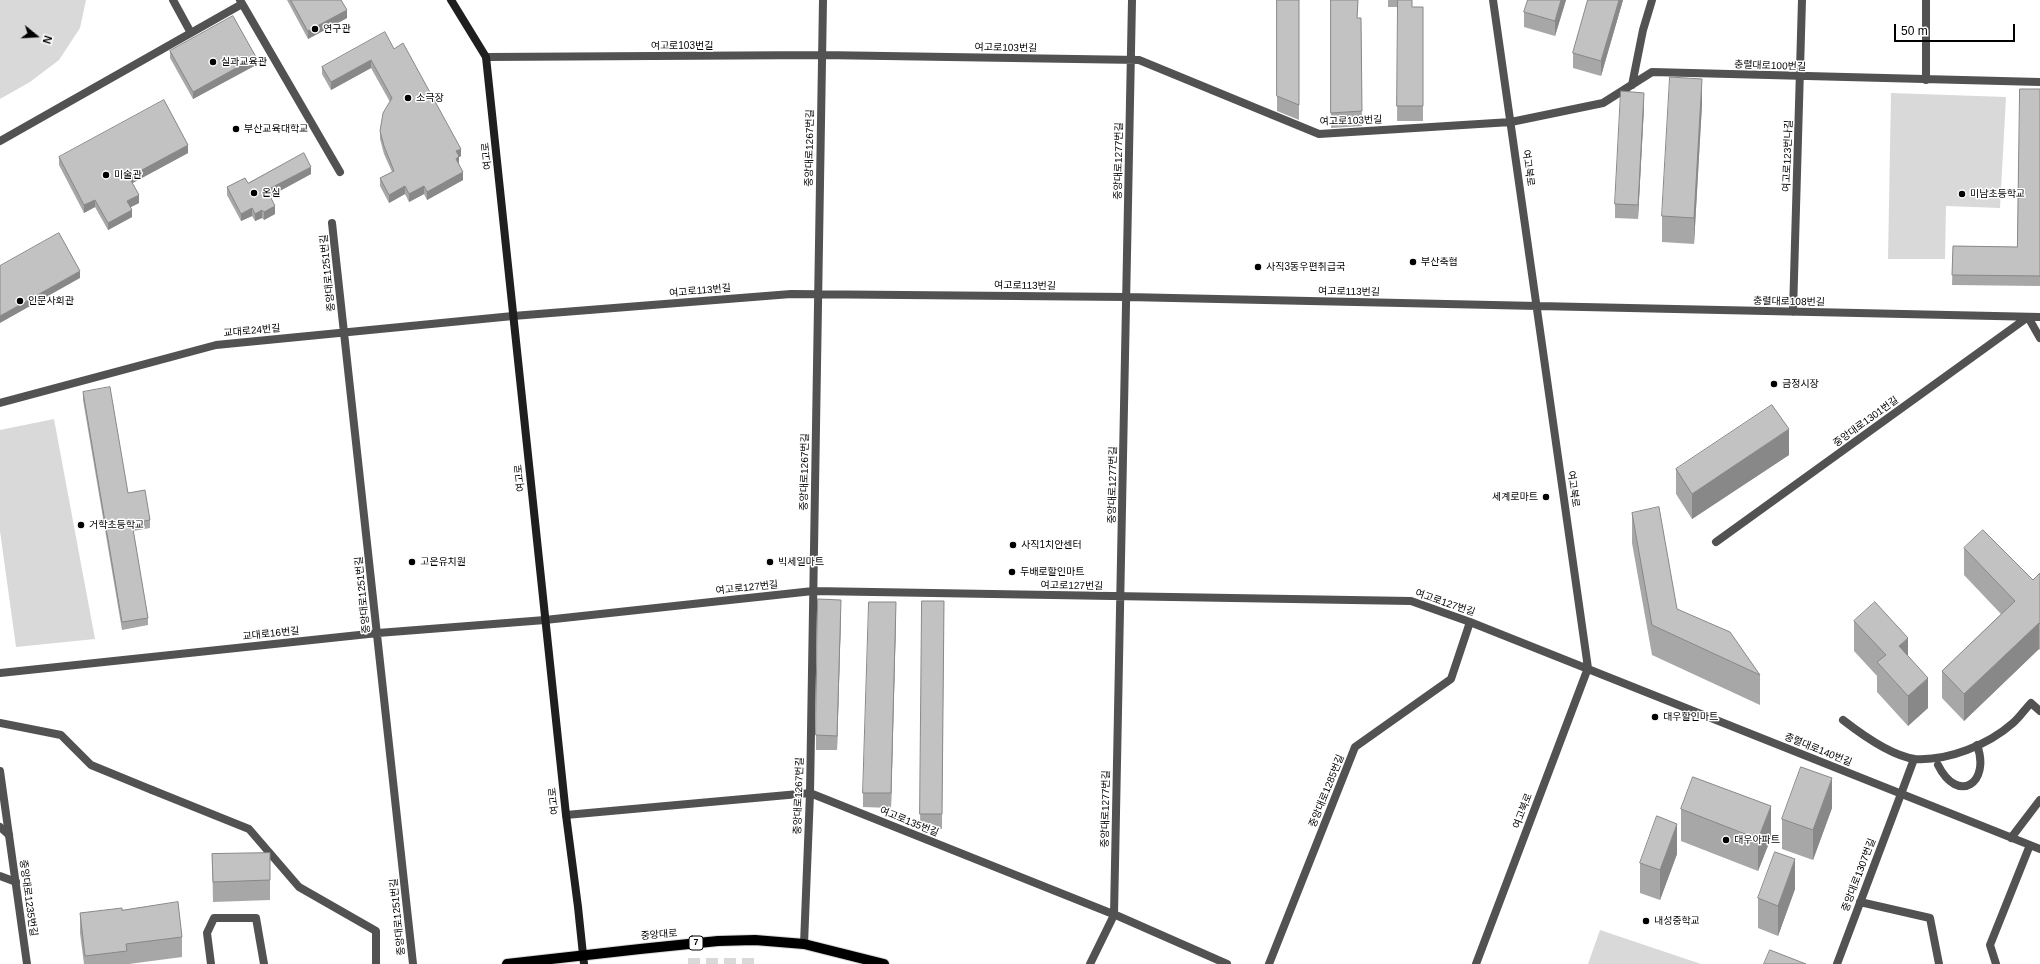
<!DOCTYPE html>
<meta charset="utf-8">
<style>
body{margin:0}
#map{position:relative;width:2040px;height:964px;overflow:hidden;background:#fff;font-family:Helvetica,sans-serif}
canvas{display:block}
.north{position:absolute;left:16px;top:16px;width:40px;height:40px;-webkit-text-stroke:3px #fff;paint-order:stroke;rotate:108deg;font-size:11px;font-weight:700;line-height:16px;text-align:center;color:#000}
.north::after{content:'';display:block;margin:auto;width:14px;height:18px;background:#000;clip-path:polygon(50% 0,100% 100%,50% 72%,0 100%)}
.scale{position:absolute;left:1894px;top:24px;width:121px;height:18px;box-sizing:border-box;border:2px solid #000;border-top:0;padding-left:5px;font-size:12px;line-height:14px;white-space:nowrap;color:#000;-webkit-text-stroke:3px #fff;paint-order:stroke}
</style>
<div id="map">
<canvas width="2040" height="964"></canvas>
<div class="north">N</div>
<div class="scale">50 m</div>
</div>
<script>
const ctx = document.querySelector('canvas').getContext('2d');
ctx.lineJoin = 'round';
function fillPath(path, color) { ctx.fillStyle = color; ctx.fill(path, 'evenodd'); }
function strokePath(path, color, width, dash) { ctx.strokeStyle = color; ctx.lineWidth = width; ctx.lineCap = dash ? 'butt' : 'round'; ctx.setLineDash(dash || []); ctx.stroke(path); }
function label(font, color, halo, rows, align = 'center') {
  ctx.font = font + ' Helvetica,"Noto Sans KR",sans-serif'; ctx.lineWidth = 3; ctx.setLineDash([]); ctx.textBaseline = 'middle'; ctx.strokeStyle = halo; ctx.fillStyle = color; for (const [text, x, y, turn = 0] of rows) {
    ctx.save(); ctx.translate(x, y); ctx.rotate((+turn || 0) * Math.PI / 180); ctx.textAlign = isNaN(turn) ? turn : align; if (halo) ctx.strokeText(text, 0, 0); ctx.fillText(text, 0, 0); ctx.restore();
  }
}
fillPath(new Path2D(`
 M0,0H86L80,28L59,60L30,82L0,99Z
 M1891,93L2006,97L2000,208L1946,206L1945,259H1888Z
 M54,419L95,639L16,647L0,531V430Z
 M1600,930L1701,964H1588Z`), '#d9d9d9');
strokePath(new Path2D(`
 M688,964H757`), '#d9d9d9', 12, [12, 6]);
const primary = new Path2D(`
 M507,964L640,949L718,941L755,940L804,944L884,964`);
strokePath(primary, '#dbdbdb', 12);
strokePath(new Path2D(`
 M173,0L191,33
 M240,0L340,172
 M0,141L242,4
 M1843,720C1861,734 1891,756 1915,759C1948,761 1988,745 2013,723C2020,717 2025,709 2031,703L2040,711
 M1938,765C1958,805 1991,783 1977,745
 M152,790L249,829L299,887L376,931V964
 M1901,794L1914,759
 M0,827L9,835
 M0,876L16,882
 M211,964L207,933L214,918H256L264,964`), '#525252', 8);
strokePath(new Path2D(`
 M486,57L822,55L1139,60L1319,134L1511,122L1603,103L1652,72L2040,82
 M1926,80V0
 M1632,85L1643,30L1652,0
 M332,223L413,964
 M1793,312L1802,0
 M0,403L216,345L513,316L791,294L1127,297L2040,317
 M1716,542L2028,317L2040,338
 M0,673L378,633L545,620L813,591L1411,601L1470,622L2040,849
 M0,723L61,735L91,765L152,790
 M0,771L27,964
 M566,815L810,793L1118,916L1227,964
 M2011,838L2040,800
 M1860,902L1930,918L1939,964
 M804,944L810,793L823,0
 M1090,964L1114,915L1132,0
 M1269,964L1355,747L1451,679L1470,622
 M1476,964L1588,668L1493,0
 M1837,964L1901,794
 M1996,964L1990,945L2030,845`), '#525252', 8);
strokePath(new Path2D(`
 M451,0L486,57L566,815L578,907L584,964`), '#1f1f1f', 8);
strokePath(primary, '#000', 10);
fillPath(new Path2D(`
 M287,0H341L347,18L308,39Z
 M1277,0H1299V120L1277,111Z
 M1331,0H1358L1357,18H1361L1362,126L1331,128Z
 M1388,0H1412V7H1423V121H1397L1398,7H1388Z
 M1528,0H1566L1555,36L1524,27V12Z
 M1588,0H1623L1601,76L1573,68V53Z
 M394,49L461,156L459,157V164L463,180L427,200L424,194L409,202L405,194L389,203L380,186V178L392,172L384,154L380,139V131L390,102L371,68L331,90L322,74V67Z
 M170,51L256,65L193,99L170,58Z
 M2040,89V286L1952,285L1953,246L2017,247Z
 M1702,104L1694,244L1662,242V216Z
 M1644,107L1638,219L1615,218V204Z
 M188,153L132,183L139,203L131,207L132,217L108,230L95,207L84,213L59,165V157Z
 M311,174L270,196L275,214L264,220L262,218L255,221L252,216L241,221L227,195V187L248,183Z
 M83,392L128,493L150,520V528L133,531L148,618V625L122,630L83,400Z
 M1789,455L1692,519L1676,494V469Z
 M1632,513L1677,609L1760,675V705L1652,655L1632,543Z
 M1964,548L2033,580L2040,573V650L2039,649L1964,721L1942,698V671L2001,614L1964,575Z
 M922,601H944L942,829H920Z
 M841,614L837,750H816V735Z
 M896,617L891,808L863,807V793Z
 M1854,621L1908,656L1928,708L1908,726L1877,692V676L1854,651Z
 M1832,808L1813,860L1782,849V819Z
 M1681,809L1771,838L1758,871L1681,841Z
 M270,853V900L213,902L212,854Z
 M1677,854L1660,900L1640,893V863Z
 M1795,889L1778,936L1758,928V898Z
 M122,910L182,937V957L129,964H84L80,933V913Z`), '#a7a7a7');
fillPath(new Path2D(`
 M1561,0H1566L1555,36V21Z
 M1619,0H1623L1601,76V61Z
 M347,10V18L308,39V31Z
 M256,57V65L193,99V92Z
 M371,60V68L331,90V82Z
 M1702,79V104L1694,244V218Z
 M1644,93V107L1638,219V205Z
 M188,145V153L129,185V177Z
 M461,149V156L459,157V164L456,167V151Z
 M311,167V174L267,198V190Z
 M463,172V180L427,200V192Z
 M405,186V194L389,203V195Z
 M424,186V194L409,202V194Z
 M139,195V203L127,209V201Z
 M95,200V207L84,213V205Z
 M275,206V214L264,220V212Z
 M252,208V216L241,221V214Z
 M132,210V217L108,230V223Z
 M262,210V218L255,221V214Z
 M80,271V278L0,323V316Z
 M1789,429V455L1692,519V494Z
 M841,600V614L837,750V736Z
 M896,602V617L891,808V793Z
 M2039,623V649L1964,721V694Z
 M1908,638V668L1899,646Z
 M1928,678V708L1908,726V696Z
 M1832,778V808L1813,860V830Z
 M1771,806V838L1758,871V839Z
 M1677,824V854L1660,900V870Z
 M1795,859V889L1778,936V906Z`), '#888');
const building = new Path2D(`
 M291,0H341L347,10L308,31Z
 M1277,0H1299V105L1277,96Z
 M1331,0H1358L1357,18H1361L1362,111L1331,113Z
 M1398,0H1412V7H1423V106H1397Z
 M1528,0H1561L1555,21L1524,12Z
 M1588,0H1619L1601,61L1573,53Z
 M233,16L256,57L193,92L170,51Z
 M385,32L394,49L403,43L461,149L456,151L459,156L456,159L463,172L427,192L424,186L409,194L405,186L389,195L380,178L394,171L384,146L380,131L383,113L392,98L371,60L331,82L322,67Z
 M1670,77L1702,79L1694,218L1662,216Z
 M2020,89H2040V276L1952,275L1953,246L2017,247Z
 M1621,91L1644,93L1638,205L1615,204Z
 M164,100L188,145L129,177L139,195L127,201L132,210L108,223L95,200L84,205L59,157Z
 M304,153L311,167L267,190L275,206L264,212L262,210L255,214L252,208L241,214L227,187L245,178L248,183Z
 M59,233L80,271L0,316V266Z
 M110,387L128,493L145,490L150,520L132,523L148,618L122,622L83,392Z
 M1772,405L1789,429L1692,494L1676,469Z
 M1659,507L1677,609L1730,632L1760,675L1652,625L1632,513Z
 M1983,530L2033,580L2040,573V624L2039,623L1964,694L1942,671L2015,601L1964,548Z
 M818,599L841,600L837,736L816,735Z
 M922,601H944L942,814H920Z
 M869,602H896L891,793H863Z
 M1875,602L1908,638L1899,646L1928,678L1908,696L1877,662L1886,655L1854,621Z
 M1801,767L1832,778L1813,830L1782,819Z
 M1693,777L1771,806L1758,839L1681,809Z
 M1657,816L1677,824L1660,870L1640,863Z
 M1775,852L1795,859L1778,906L1758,898Z
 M270,853V880L213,882L212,854Z
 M178,902L182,937L126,944L127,951L85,956L80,913L122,908V910Z
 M1770,950L1806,964H1764Z`);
fillPath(building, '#c2c2c2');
strokePath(building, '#888', 1);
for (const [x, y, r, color] of [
 [315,29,4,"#000"],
 [213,62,4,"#000"],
 [408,98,4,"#000"],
 [236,129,4,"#000"],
 [106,175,4,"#000"],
 [254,193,4,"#000"],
 [1962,194,4,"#000"],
 [1413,262,4,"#000"],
 [1258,267,4,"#000"],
 [20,301,4,"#000"],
 [1774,384,4,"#000"],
 [1546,497,4,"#000"],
 [81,525,4,"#000"],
 [1013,545,4,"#000"],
 [412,562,4,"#000"],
 [770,562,4,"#000"],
 [1012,572,4,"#000"],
 [1655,717,4,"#000"],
 [1726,840,4,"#000"],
 [1646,921,4,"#000"]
]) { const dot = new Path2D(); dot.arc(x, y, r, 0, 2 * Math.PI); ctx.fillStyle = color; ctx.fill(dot); strokePath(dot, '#fff', 1.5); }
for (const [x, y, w] of [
 [696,943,14]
]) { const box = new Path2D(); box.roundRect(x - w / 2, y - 7, w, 14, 3); ctx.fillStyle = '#fff'; ctx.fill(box); strokePath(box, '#000', 1); }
label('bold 9px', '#000', null, [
 ["7",696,943]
]);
label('10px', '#000', '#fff', [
 ["연구관",323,29],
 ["실과교육관",221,62],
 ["소극장",416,98],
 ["부산교육대학교",244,129],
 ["미술관",114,175],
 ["온실",262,193],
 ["미남초등학교",1970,194],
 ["부산축협",1421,262],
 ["사직3동우편취급국",1266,267],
 ["인문사회관",28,301],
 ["금정시장",1782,384],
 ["세계로마트",1538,497,"right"],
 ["거학초등학교",89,525],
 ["사직1치안센터",1021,545],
 ["고은유치원",420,562],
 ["빅세일마트",778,562],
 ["두배로할인마트",1020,572],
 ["대우할인마트",1663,717],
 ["대우아파트",1734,840],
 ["내성중학교",1654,921]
], 'left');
label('10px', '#000', '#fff', [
 ["여고로103번길",682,46],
 ["여고로103번길",1006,48,1],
 ["충렬대로100번길",1770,66,2],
 ["여고로103번길",1351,121,-2],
 ["중앙대로1267번길",810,148,-89],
 ["여고로",487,156,-96],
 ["여고로123번나길",1788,156,-88],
 ["중앙대로1277번길",1119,161,-89],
 ["여고북로",1528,168,82],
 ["중앙대로1251번길",328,273,-96],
 ["여고로113번길",1025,286,1],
 ["여고로113번길",700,291,-5],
 ["여고로113번길",1349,292,1],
 ["충렬대로108번길",1789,302,1],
 ["교대로24번길",252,331,-5],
 ["중앙대로1301번길",1866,422,-36],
 ["중앙대로1267번길",805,472,-89],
 ["여고로",520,478,-96],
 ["중앙대로1277번길",1113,485,-89],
 ["여고북로",1573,489,82],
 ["여고로127번길",1072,586,1],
 ["여고로127번길",747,588,-6],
 ["중앙대로1251번길",363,595,-96],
 ["여고로127번길",1445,603,19],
 ["교대로16번길",271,634,-6],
 ["충렬대로140번길",1818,750,22],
 ["중앙대로1285번길",1327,791,-68],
 ["중앙대로1267번길",799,796,-88],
 ["여고로",554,801,-96],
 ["중앙대로1277번길",1106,809,-89],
 ["여고북로",1523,811,-69],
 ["여고로135번길",909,822,22],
 ["중앙대로1307번길",1859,875,-69],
 ["중앙대로1235번길",28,898,82],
 ["중앙대로1251번길",398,917,-96],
 ["중앙대로",659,935,-5]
]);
</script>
